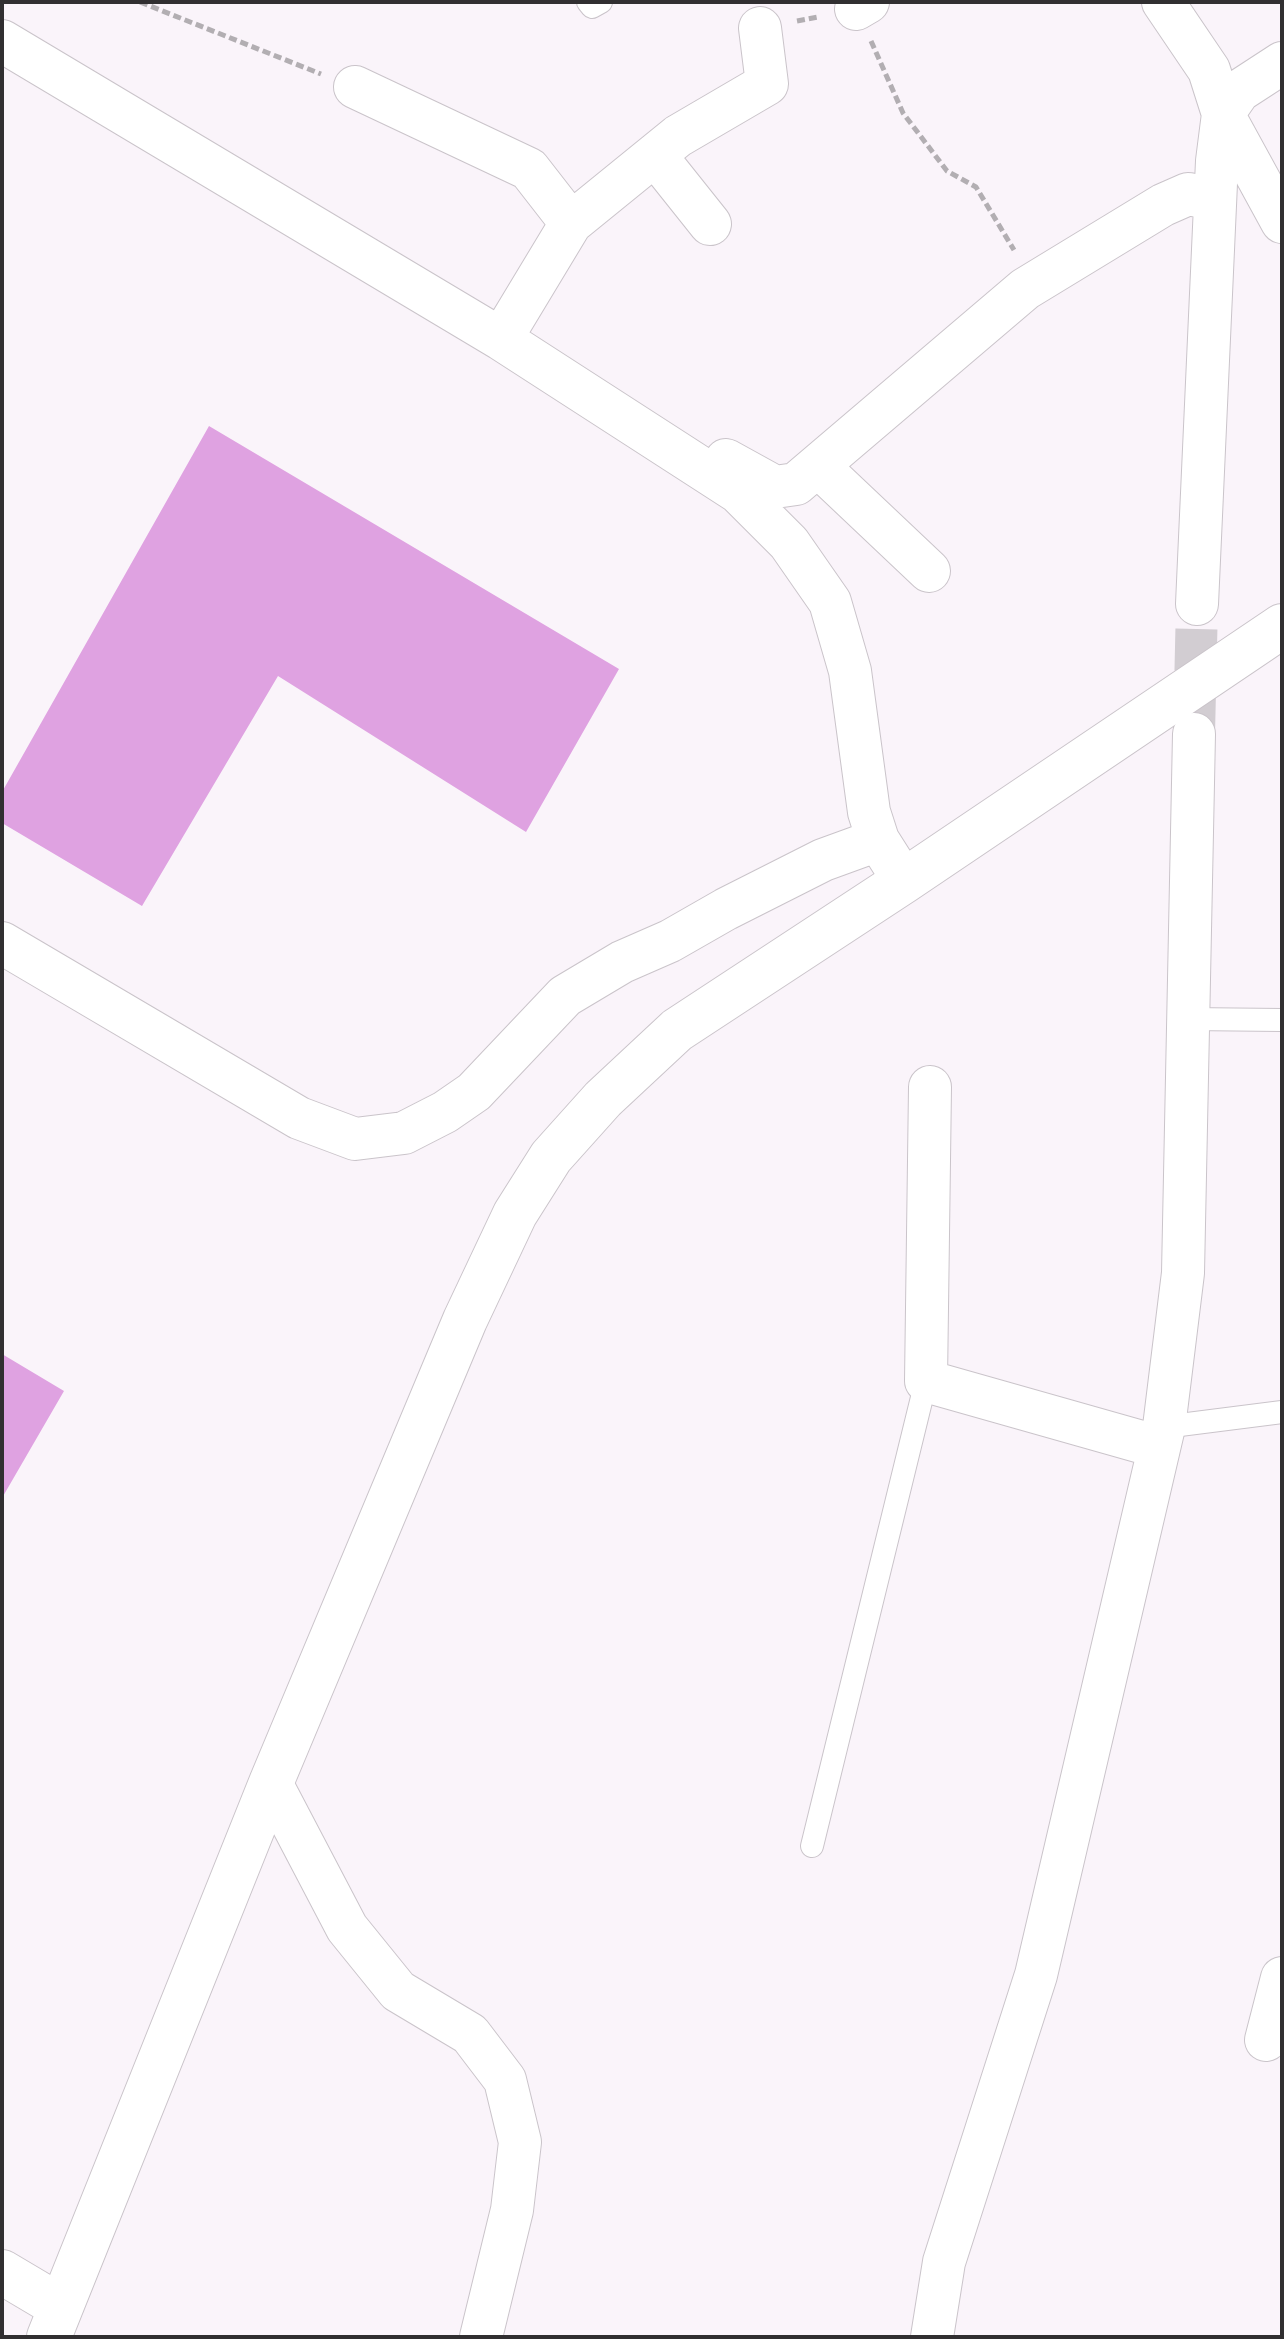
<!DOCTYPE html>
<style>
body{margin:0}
#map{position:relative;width:1284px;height:2339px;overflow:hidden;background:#faf4fa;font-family:Montserrat,sans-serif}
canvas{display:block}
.frame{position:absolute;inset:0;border:4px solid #312f31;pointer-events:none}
</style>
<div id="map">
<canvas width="1284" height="2339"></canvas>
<div class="frame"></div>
</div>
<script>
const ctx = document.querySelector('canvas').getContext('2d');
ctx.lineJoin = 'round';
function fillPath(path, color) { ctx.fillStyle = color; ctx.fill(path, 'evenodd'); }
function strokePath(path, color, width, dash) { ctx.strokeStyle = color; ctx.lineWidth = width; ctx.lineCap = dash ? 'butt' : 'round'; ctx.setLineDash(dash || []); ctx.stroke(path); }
fillPath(new Path2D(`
 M209,426L619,669L526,832L278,676L142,906L2,823V792Z
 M2,1354L64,1391L2,1498Z`), '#dfa2e1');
strokePath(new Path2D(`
 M1194,734L1197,604`), '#d2cdd2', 42, [42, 21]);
const service = new Path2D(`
 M588,2L592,7L601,2
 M1188,1019L1282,1020
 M1164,1427L1282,1412
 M812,1846L926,1381`);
const minor = new Path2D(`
 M1163,2L1209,70L1223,114L1282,222
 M856,9L868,2
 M2,41L501,339L738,492L789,543L830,602L850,671L869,812L878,840L904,881
 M355,87L529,169L571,223
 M655,155L710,224
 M501,339L571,223L678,136L767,84L760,28
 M726,460L775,487L796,484L1025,289L1163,205L1188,194L1215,199
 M818,466L929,571
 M1197,604L1217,161L1223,114L1239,91L1282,63
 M2,943L299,1118L355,1139L404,1133L445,1112L474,1092L565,996L622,962L670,941L726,909L823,860L878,840
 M930,1087L926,1381L1159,1447
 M271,1783L347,1928L398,1991L470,2034L505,2080L520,2142L512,2210L481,2337
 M1266,2040L1282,1978
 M932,2337L944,2262L1036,1975L1164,1427L1183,1273L1194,734`);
const tertiary = new Path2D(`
 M2,2272L61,2307
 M49,2337L271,1783L465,1320L515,1214L551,1157L603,1099L677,1030L904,881L1282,626`);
strokePath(service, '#cac4ca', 24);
strokePath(minor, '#cac4ca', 44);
strokePath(tertiary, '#cac4ca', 46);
strokePath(new Path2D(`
 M140,2L321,74
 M797,21L818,17
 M871,41L903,113L947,171L976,187L1014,250`), '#b2aeb2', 5, [8, 4]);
strokePath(service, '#fff', 22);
strokePath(minor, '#fff', 42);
strokePath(tertiary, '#fff', 44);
</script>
